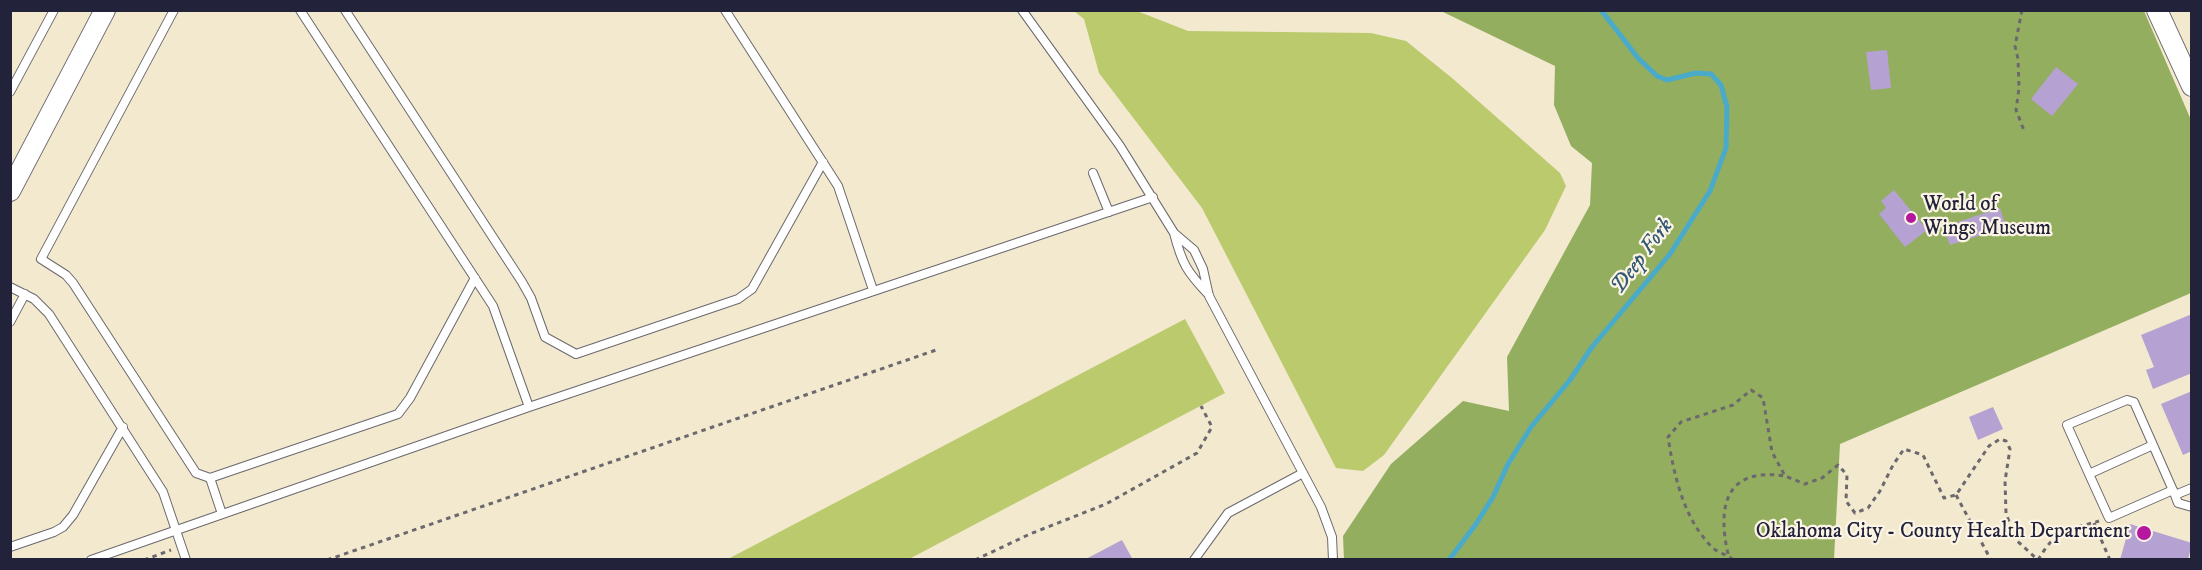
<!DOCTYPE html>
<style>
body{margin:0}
#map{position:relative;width:2202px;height:570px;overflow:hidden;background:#f2e9ce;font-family:"IM FELL DW Pica",serif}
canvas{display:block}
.frame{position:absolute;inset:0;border:12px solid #22223b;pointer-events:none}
</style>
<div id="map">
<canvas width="2202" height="570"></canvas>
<div class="frame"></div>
</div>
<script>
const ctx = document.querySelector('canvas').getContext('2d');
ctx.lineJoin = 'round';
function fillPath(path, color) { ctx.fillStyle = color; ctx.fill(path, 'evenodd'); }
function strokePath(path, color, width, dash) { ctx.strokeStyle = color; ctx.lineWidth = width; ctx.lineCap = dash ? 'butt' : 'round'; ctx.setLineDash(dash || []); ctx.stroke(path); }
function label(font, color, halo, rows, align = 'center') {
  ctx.font = font + ' "IM FELL DW Pica",serif'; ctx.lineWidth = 4.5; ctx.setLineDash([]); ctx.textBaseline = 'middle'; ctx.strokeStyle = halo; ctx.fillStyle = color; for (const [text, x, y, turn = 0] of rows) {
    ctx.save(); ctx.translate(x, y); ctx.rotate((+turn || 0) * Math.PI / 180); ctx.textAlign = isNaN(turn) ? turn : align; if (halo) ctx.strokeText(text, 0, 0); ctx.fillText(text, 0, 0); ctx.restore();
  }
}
fillPath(new Path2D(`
 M1074,11H1137L1188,31L1371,33L1406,41L1452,78L1560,173L1566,186L1545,230L1384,455L1363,471L1336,468L1202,208L1099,73L1084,19Z
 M1185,319L1225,393L909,559H728Z`), '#bbca6d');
fillPath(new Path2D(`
 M1441,11H2144L2191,120V293L1840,444L1834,559L1344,560L1343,536L1391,464L1463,401L1509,411L1507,357L1590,205L1592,163L1571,146L1554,105L1555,66Z`), '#94ae60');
strokePath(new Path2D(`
 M1449,560L1476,524L1493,497L1508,464L1531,427L1570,380L1592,347L1670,254L1710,191L1726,148L1727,107L1721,85L1711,74L1696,73L1667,80L1657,76L1638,58L1601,10`), '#4aaac9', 5);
fillPath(new Path2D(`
 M1887,50L1891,88L1871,90L1866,52Z
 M2056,67L2078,84L2052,116L2031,99Z
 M1894,190L1927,230L1905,247L1879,214L1886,208L1881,201Z
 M2000,208L2006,227L1950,245L1943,227Z
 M2192,314V373L2153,389L2146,370L2154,367L2141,335Z
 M2192,391V451L2183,455L2161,404Z
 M1993,407L2003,429L1978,440L1969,417Z
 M2130,524L2192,543L2188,560H2120Z
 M1122,540L1133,560H1084Z`), '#b5a1d2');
const service = new Path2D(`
 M174,10L41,259L66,275L73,283L196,473L210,478L398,414L410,398L475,278
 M300,10L493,306L529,407
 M345,10L522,282L531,298L545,337L576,354L738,299L752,289L823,162
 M725,10L838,186L873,290
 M1022,10L1120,146L1174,233L1194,250L1203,269L1209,296L1321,507L1332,537L1333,560
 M10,92L54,10
 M1093,173L1109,212
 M1174,233C1182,264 1187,272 1209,295
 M10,287L34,299L49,314L163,492L186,560
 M10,322L25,294
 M2089,474L2067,425L2127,400L2134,402L2153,445
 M210,478L222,514
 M2173,490L2109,518L2089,474L2153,445L2175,495L2178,503L2192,507
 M2175,495L2192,488
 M10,547L54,532L63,527L73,515L123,427
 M91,560L529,407L1153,197
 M1194,560L1228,513L1303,473`);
const tertiary = new Path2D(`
 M2157,10L2192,86
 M10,191L105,10`);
strokePath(service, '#6b686e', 10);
strokePath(tertiary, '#6b686e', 22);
strokePath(new Path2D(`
 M2022,10L2015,46L2018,59L2019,88L2016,110L2025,133
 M1956,495L1991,560
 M2094,523L2110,560
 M1728,554C1717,505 1726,467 1785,476
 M144,560L171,550
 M327,560L939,349
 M975,560L1030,534L1106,504L1197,453L1212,427L1201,406
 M1733,560C1727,554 1720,554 1713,548C1684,520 1674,476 1668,437L1681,422L1733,405L1751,390L1763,398L1772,452L1785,476L1805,484L1822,478L1838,465L1847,475L1846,501L1855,513L1868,508L1880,491L1893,465L1904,449L1923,455L1944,498L1956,495L1989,446L2000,439L2006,441L2010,449L2005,481L2006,513L2015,539L2038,560
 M2038,560C2057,528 2066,531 2099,521`), '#6b686e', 3, [4.5, 4.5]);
strokePath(service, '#fff', 8);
strokePath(tertiary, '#fff', 20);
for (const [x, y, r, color] of [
 [1911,218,6,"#b5179e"],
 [2144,533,8,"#b5179e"]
]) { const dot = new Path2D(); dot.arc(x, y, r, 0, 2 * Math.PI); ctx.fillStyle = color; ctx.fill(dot); strokePath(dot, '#fcf5e5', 2); }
label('21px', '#22223b', '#fcf5e5', [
 ["World of",1923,206],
 ["Wings Museum",1923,230],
 ["Oklahoma City - County Health Department",2130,533,"right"]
], 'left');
label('italic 22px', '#325874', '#fcf5e5', [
 ["Deep Fork",1643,257,-53]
]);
</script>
